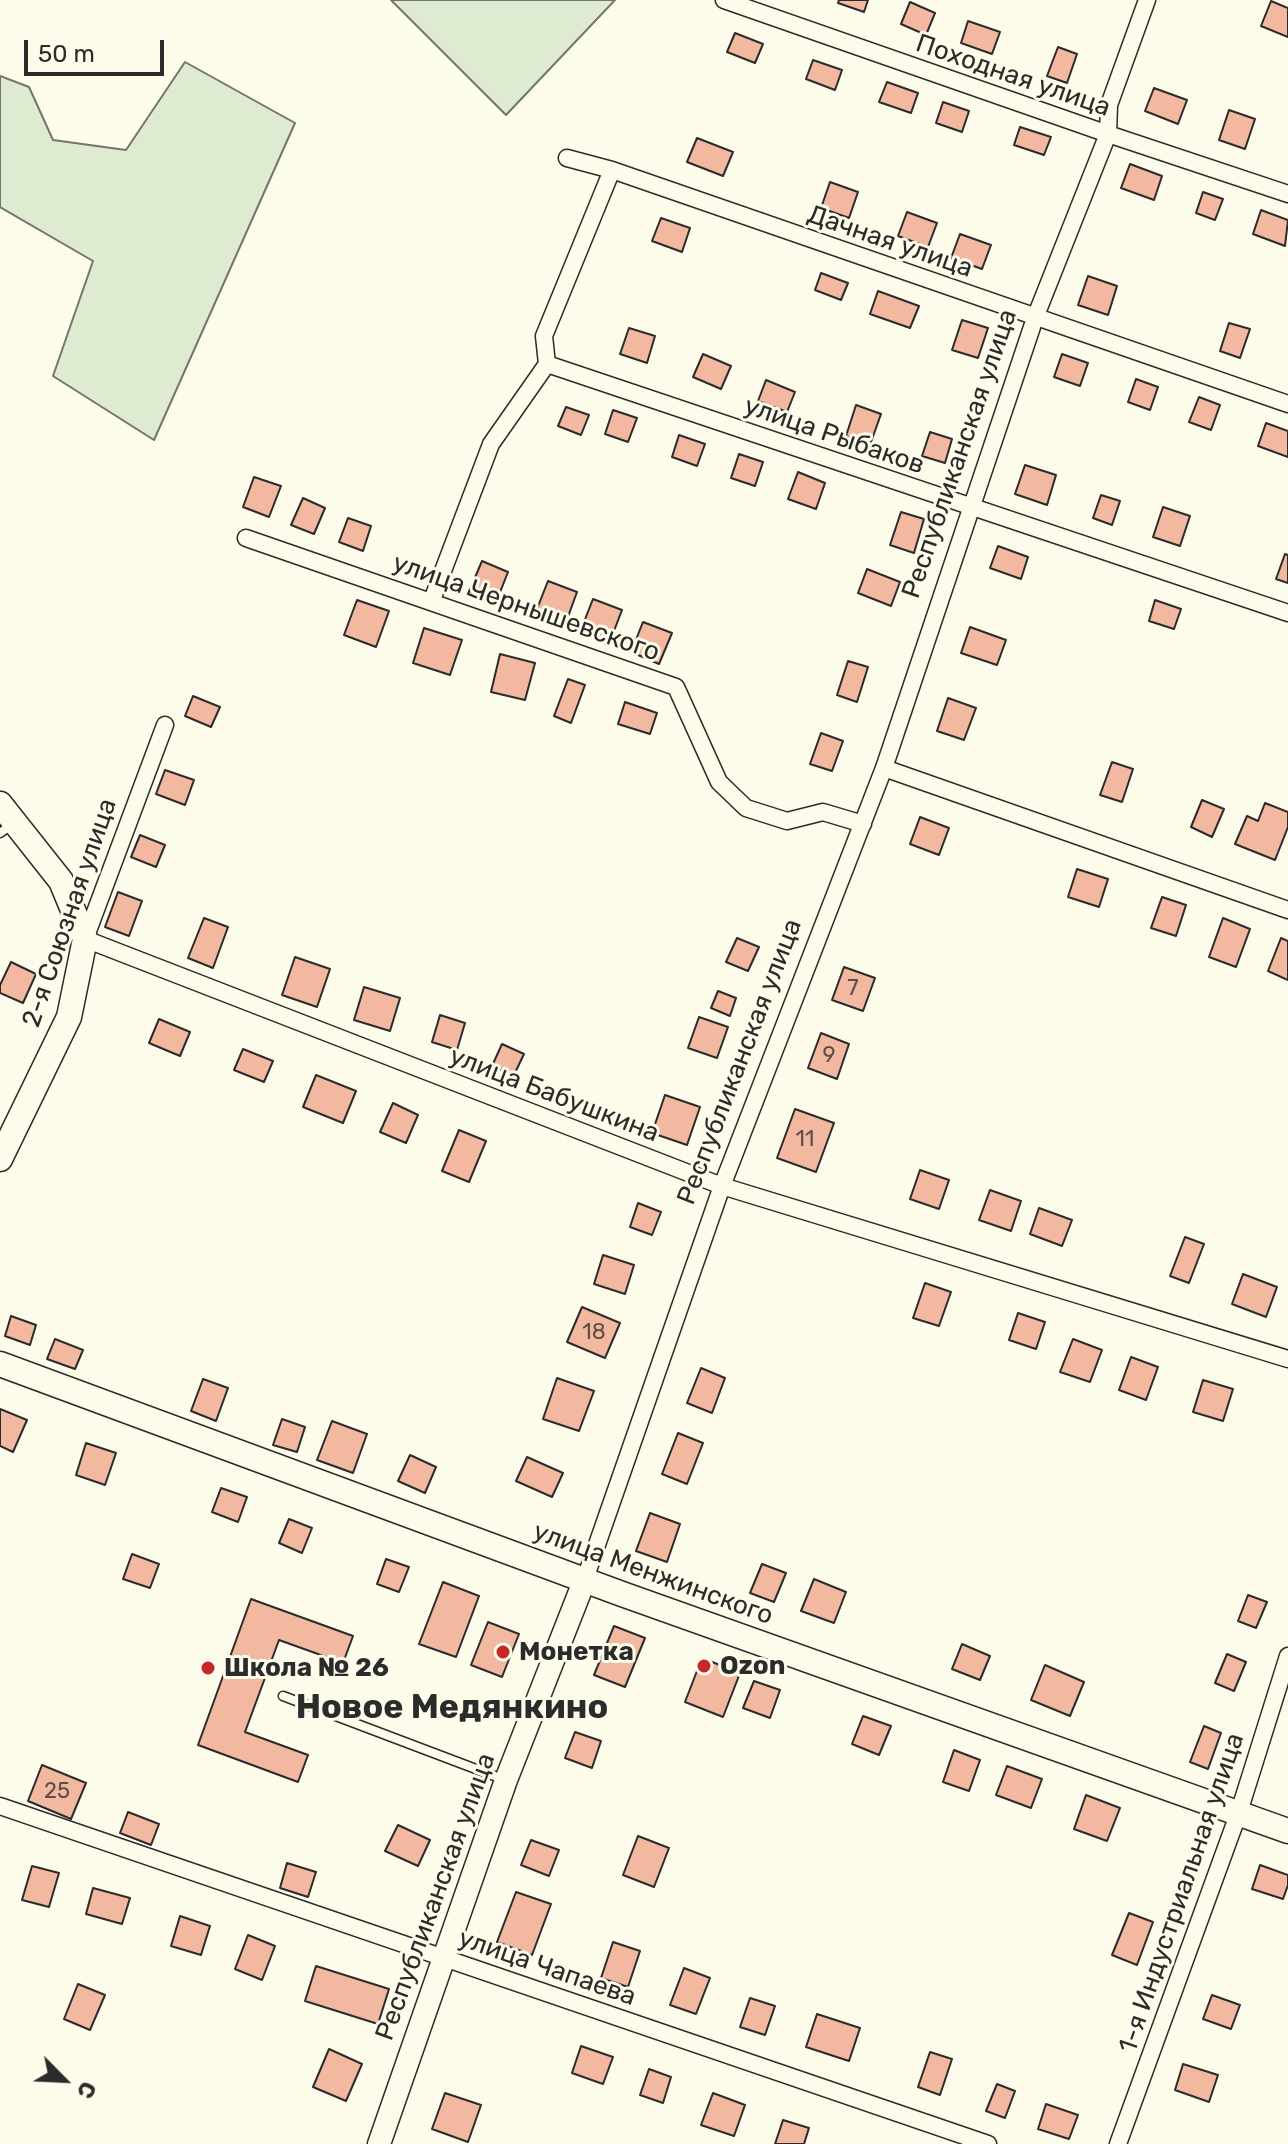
<!DOCTYPE html>
<meta charset="utf-8">
<style>
body{margin:0}
#map{position:relative;width:1288px;height:2144px;overflow:hidden;background:#fdfbea;font-family:Rubik,sans-serif}
canvas{display:block}
.north{position:absolute;left:24px;top:2040px;width:80px;height:80px;-webkit-text-stroke:6px #fdfbea;paint-order:stroke;rotate:114deg;font-size:22px;font-weight:700;line-height:32px;text-align:center;color:#2b2b2b}
.north::after{content:'';display:block;margin:auto;width:28px;height:36px;background:#2b2b2b;clip-path:polygon(50% 0,100% 100%,50% 72%,0 100%)}
.scale{position:absolute;left:24px;top:40px;width:140px;height:36px;box-sizing:border-box;border:4px solid #2b2b2b;border-top:0;padding-left:10px;font-size:24px;line-height:28px;white-space:nowrap;color:#2b2b2b;-webkit-text-stroke:6px #fdfbea;paint-order:stroke}
</style>
<div id="map">
<canvas width="1288" height="2144"></canvas>
<div class="north">С</div>
<div class="scale">50 m</div>
</div>
<script>
const ctx = document.querySelector('canvas').getContext('2d');
ctx.lineJoin = 'round';
function fillPath(path, color) { ctx.fillStyle = color; ctx.fill(path, 'evenodd'); }
function strokePath(path, color, width, dash) { ctx.strokeStyle = color; ctx.lineWidth = width; ctx.lineCap = dash ? 'butt' : 'round'; ctx.setLineDash(dash || []); ctx.stroke(path); }
function label(font, color, halo, rows, align = 'center') {
  ctx.font = font + ' Rubik,sans-serif'; ctx.lineWidth = 6; ctx.setLineDash([]); ctx.textBaseline = 'middle'; ctx.strokeStyle = halo; ctx.fillStyle = color; for (const [text, x, y, turn = 0] of rows) {
    ctx.save(); ctx.translate(x, y); ctx.rotate((+turn || 0) * Math.PI / 180); ctx.textAlign = isNaN(turn) ? turn : align; if (halo) ctx.strokeText(text, 0, 0); ctx.fillText(text, 0, 0); ctx.restore();
  }
}
const green = new Path2D(`
 M391,0H615L506,115Z
 M185,62L295,123L154,440L53,376L93,261L0,207V76L29,87L53,140L126,150Z`);
fillPath(green, '#deebd1');
strokePath(green, '#74746e', 2);
const building = new Path2D(`
 M839,0H868L864,12L838,3Z
 M1271,1L1288,8V37L1261,26Z
 M910,2L935,13L926,35L901,24Z
 M968,21L1000,32L992,54L961,43Z
 M735,33L763,44L755,63L727,52Z
 M1058,47L1077,54L1067,83L1047,76Z
 M813,60L842,70L835,90L806,79Z
 M887,82L918,93L911,113L879,102Z
 M1154,88L1187,100L1178,124L1145,111Z
 M943,102L969,111L962,132L936,123Z
 M1229,110L1255,119L1245,149L1219,140Z
 M1020,127L1051,137L1044,155L1014,145Z
 M697,138L733,152L723,176L687,162Z
 M1130,164L1162,176L1154,200L1121,188Z
 M830,182L858,192L849,218L821,208Z
 M1203,192L1223,199L1215,220L1196,213Z
 M1261,210L1288,220L1285,246L1253,234Z
 M907,212L937,223L928,247L898,236Z
 M661,218L690,228L682,252L652,241Z
 M960,234L991,245L982,269L951,258Z
 M821,273L848,283L841,300L815,290Z
 M1088,276L1117,286L1108,315L1078,305Z
 M878,291L919,306L910,328L870,314Z
 M962,320L988,328L978,358L952,350Z
 M1229,323L1250,329L1240,358L1220,351Z
 M629,328L655,336L647,363L620,354Z
 M703,354L731,366L721,389L693,377Z
 M1062,354L1088,363L1080,386L1054,377Z
 M1136,379L1158,387L1150,410L1128,402Z
 M766,380L795,392L787,412L758,401Z
 M1199,397L1220,405L1211,430L1189,422Z
 M856,405L881,414L870,445L846,436Z
 M566,407L589,415L581,435L558,426Z
 M613,410L637,418L628,442L605,434Z
 M1266,423L1288,431V457L1258,446Z
 M930,432L952,439L945,463L922,456Z
 M679,435L705,444L697,466L672,457Z
 M739,454L763,462L755,486L731,478Z
 M1025,465L1056,475L1047,505L1015,494Z
 M798,472L825,483L816,509L788,499Z
 M254,477L281,486L269,517L243,507Z
 M1101,495L1120,501L1112,525L1093,518Z
 M303,498L325,508L314,534L291,525Z
 M1163,507L1190,516L1180,546L1153,537Z
 M901,512L924,519L914,553L890,545Z
 M348,518L371,526L363,551L339,542Z
 M998,546L1028,557L1021,579L990,568Z
 M1285,554L1288,555V583L1276,579Z
 M482,561L508,572L495,605L468,594Z
 M867,569L900,582L891,606L858,593Z
 M548,581L577,592L565,625L535,614Z
 M593,599L622,610L609,644L580,632Z
 M357,600L389,611L376,647L344,635Z
 M1155,600L1181,609L1174,629L1149,621Z
 M643,622L672,633L659,664L631,652Z
 M970,627L1006,640L997,665L961,653Z
 M424,628L462,640L450,675L413,663Z
 M500,654L535,663L525,700L491,692Z
 M848,661L868,667L857,702L837,695Z
 M568,679L585,685L571,723L554,716Z
 M193,696L220,707L211,727L185,716Z
 M948,698L976,708L964,740L937,731Z
 M625,702L657,713L650,734L618,724Z
 M821,733L843,741L832,771L810,764Z
 M1112,762L1133,769L1122,802L1100,795Z
 M165,770L194,780L185,805L156,794Z
 M1202,800L1224,809L1212,837L1191,827Z
 M1265,803L1288,812V827L1275,860L1235,844L1247,816L1258,821Z
 M920,817L949,828L939,855L910,844Z
 M140,835L165,845L156,867L131,857Z
 M1077,869L1108,879L1099,907L1068,897Z
 M118,892L142,901L129,936L105,927Z
 M1162,897L1186,905L1176,936L1151,928Z
 M204,918L228,927L213,968L188,958Z
 M1223,918L1250,929L1236,967L1209,957Z
 M737,938L759,947L748,971L726,962Z
 M1281,938L1288,941V980L1268,971Z
 M295,957L330,969L317,1007L282,995Z
 M11,962L36,974L23,1003L0,993V985Z
 M844,967L875,978L863,1011L832,1000Z
 M364,987L400,998L390,1031L354,1020Z
 M718,991L736,998L730,1016L711,1008Z
 M440,1015L465,1023L457,1050L432,1042Z
 M699,1017L728,1027L717,1058L688,1048Z
 M159,1019L190,1032L180,1056L149,1043Z
 M821,1033L849,1044L837,1079L808,1068Z
 M502,1044L524,1054L514,1075L492,1066Z
 M243,1049L273,1061L264,1082L234,1070Z
 M316,1075L356,1091L343,1123L303,1107Z
 M665,1095L700,1107L687,1145L652,1133Z
 M393,1103L418,1115L406,1143L380,1132Z
 M795,1109L834,1123L816,1172L777,1158Z
 M459,1130L486,1141L469,1182L442,1171Z
 M920,1170L949,1180L939,1209L910,1199Z
 M990,1190L1021,1201L1011,1231L979,1220Z
 M638,1203L661,1212L652,1235L630,1227Z
 M1039,1208L1072,1220L1062,1246L1030,1234Z
 M1185,1237L1204,1244L1189,1283L1170,1276Z
 M603,1255L634,1265L625,1294L594,1284Z
 M1243,1274L1277,1287L1266,1317L1232,1304Z
 M925,1283L951,1292L939,1326L913,1318Z
 M582,1307L620,1323L605,1358L567,1342Z
 M1018,1313L1045,1322L1036,1349L1009,1340Z
 M11,1316L36,1325L30,1345L5,1336Z
 M55,1339L83,1350L75,1369L47,1359Z
 M1073,1339L1102,1350L1090,1382L1060,1372Z
 M1131,1357L1158,1367L1146,1400L1119,1390Z
 M701,1368L725,1378L712,1413L687,1403Z
 M557,1378L594,1391L579,1431L543,1419Z
 M203,1379L228,1388L216,1421L191,1411Z
 M1203,1380L1233,1389L1223,1421L1193,1412Z
 M0,1409L27,1420L13,1452L0,1446Z
 M282,1419L305,1427L297,1452L273,1445Z
 M332,1421L367,1434L353,1473L317,1460Z
 M678,1433L703,1443L687,1484L662,1474Z
 M86,1443L116,1453L105,1485L76,1475Z
 M410,1455L436,1467L425,1493L398,1481Z
 M527,1457L563,1473L552,1497L516,1481Z
 M221,1488L247,1497L238,1522L212,1512Z
 M650,1513L680,1524L667,1562L636,1551Z
 M289,1519L312,1528L302,1553L279,1543Z
 M132,1554L159,1564L150,1588L123,1579Z
 M386,1559L409,1567L399,1592L377,1584Z
 M762,1564L786,1573L774,1602L750,1593Z
 M814,1579L846,1592L834,1623L801,1611Z
 M443,1582L479,1596L456,1657L419,1644Z
 M1248,1595L1267,1602L1256,1628L1238,1621Z
 M251,1599L353,1636L343,1663L279,1640L245,1732L308,1755L298,1782L198,1745Z
 M488,1622L519,1634L502,1677L471,1665Z
 M614,1626L645,1638L625,1687L594,1675Z
 M962,1644L990,1656L980,1680L952,1669Z
 M1227,1654L1246,1662L1234,1691L1215,1683Z
 M702,1658L740,1673L723,1717L685,1702Z
 M1045,1665L1084,1682L1070,1716L1031,1700Z
 M754,1681L780,1690L770,1718L743,1708Z
 M863,1716L891,1726L879,1755L852,1744Z
 M1204,1726L1221,1733L1208,1769L1190,1762Z
 M575,1732L601,1741L592,1768L565,1758Z
 M954,1750L980,1760L969,1791L943,1782Z
 M42,1765L86,1783L71,1819L28,1801Z
 M1007,1766L1042,1779L1031,1808L996,1795Z
 M1086,1795L1120,1808L1107,1841L1074,1829Z
 M128,1812L159,1824L151,1845L120,1833Z
 M398,1825L430,1840L418,1866L385,1851Z
 M638,1836L669,1848L654,1887L623,1875Z
 M531,1840L559,1850L549,1876L521,1865Z
 M287,1863L316,1872L308,1897L280,1888Z
 M1260,1865L1288,1875V1885L1283,1899L1252,1889Z
 M32,1866L59,1873L49,1907L22,1900Z
 M93,1888L130,1898L122,1924L86,1914Z
 M516,1892L551,1904L532,1955L497,1942Z
 M1129,1913L1153,1922L1137,1965L1112,1955Z
 M180,1916L210,1926L201,1955L171,1946Z
 M248,1935L275,1946L262,1980L235,1969Z
 M613,1942L640,1951L628,1987L601,1978Z
 M316,1966L389,1989L378,2024L305,2001Z
 M684,1968L710,1978L696,2014L670,2005Z
 M78,1984L105,1995L90,2030L64,2019Z
 M1212,1995L1240,2005L1231,2029L1203,2019Z
 M750,1998L775,2006L765,2035L740,2027Z
 M817,2014L860,2028L849,2061L806,2047Z
 M581,2046L613,2057L603,2084L572,2073Z
 M329,2049L362,2064L346,2101L313,2087Z
 M930,2052L952,2059L940,2095L918,2087Z
 M1183,2064L1218,2075L1209,2102L1175,2090Z
 M649,2069L671,2077L663,2103L640,2095Z
 M997,2084L1015,2091L1005,2118L986,2111Z
 M445,2093L481,2105L468,2142L432,2129Z
 M713,2093L745,2105L734,2136L701,2125Z
 M1046,2104L1078,2115L1069,2139L1038,2129Z
 M783,2120L809,2128L804,2144H775Z`);
fillPath(building, '#f2b8a0');
strokePath(building, '#2b2b2b', 2);
const service = new Path2D(`
 M0,833L14,823
 M283,1696L505,1780`);
const minor = new Path2D(`
 M724,0L1108,134L1288,194
 M567,158L612,170L1288,404
 M547,364L1288,613
 M246,538L676,687L719,782L746,808L787,821L823,812L863,824
 M432,600L491,444L547,364L544,336L612,170
 M165,725L85,939L722,1186L1288,1359
 M884,768L1288,910
 M585,1579L722,1186L884,768L1035,318L1108,134L1109,105L1147,0
 M0,1806L988,2144
 M1118,2144L1239,1812L1288,1656`);
const tertiary = new Path2D(`
 M379,2144L506,1780L585,1579`);
const secondary = new Path2D(`
 M0,804L61,881L85,939L69,1017L0,1159
 M0,1364L622,1594L1288,1831`);
strokePath(service, '#2b2b2b', 11);
strokePath(minor, '#2b2b2b', 19);
strokePath(tertiary, '#2b2b2b', 25);
strokePath(secondary, '#2b2b2b', 27);
strokePath(service, '#fdfbea', 8);
strokePath(minor, '#fdfbea', 16);
strokePath(tertiary, '#fdfbea', 22);
strokePath(secondary, '#fdfbea', 24);
for (const [x, y, r, color] of [
 [503,1652,8,"#c62828"],
 [704,1666,8,"#c62828"],
 [208,1668,8,"#c62828"]
]) { const dot = new Path2D(); dot.arc(x, y, r, 0, 2 * Math.PI); ctx.fillStyle = color; ctx.fill(dot); strokePath(dot, '#fdfbea', 3); }
label('22px', '#5d4e48', null, [
 ["7",853,989],
 ["9",829,1056],
 ["11",805,1140],
 ["18",594,1333],
 ["25",57,1792]
]);
label('26px', '#2b2b2b', '#fdfbea', [
 ["Походная улица",1013,76,19],
 ["Дачная улица",890,242,19],
 ["улица Рыбаков",834,436,19],
 ["Республиканская улица",960,454,-71],
 ["улица Чернышевского",526,608,19],
 ["2-я Союзная улица",70,913,-71],
 ["Республиканская улица",740,1062,-69],
 ["улица Бабушкина",554,1095,21],
 ["улица Менжинского",653,1574,20],
 ["1-я Индустриальная улица",1182,1893,-71],
 ["Республиканская улица",436,1897,-70],
 ["улица Чапаева",547,1968,19]
]);
label('bold 26px', '#2b2b2b', '#fdfbea', [
 ["Монетка",519,1652],
 ["Ozon",720,1666],
 ["Школа № 26",224,1668]
], 'left');
label('bold 34px', '#2b2b2b', '#fdfbea', [
 ["Новое Медянкино",452,1708]
]);
</script>
